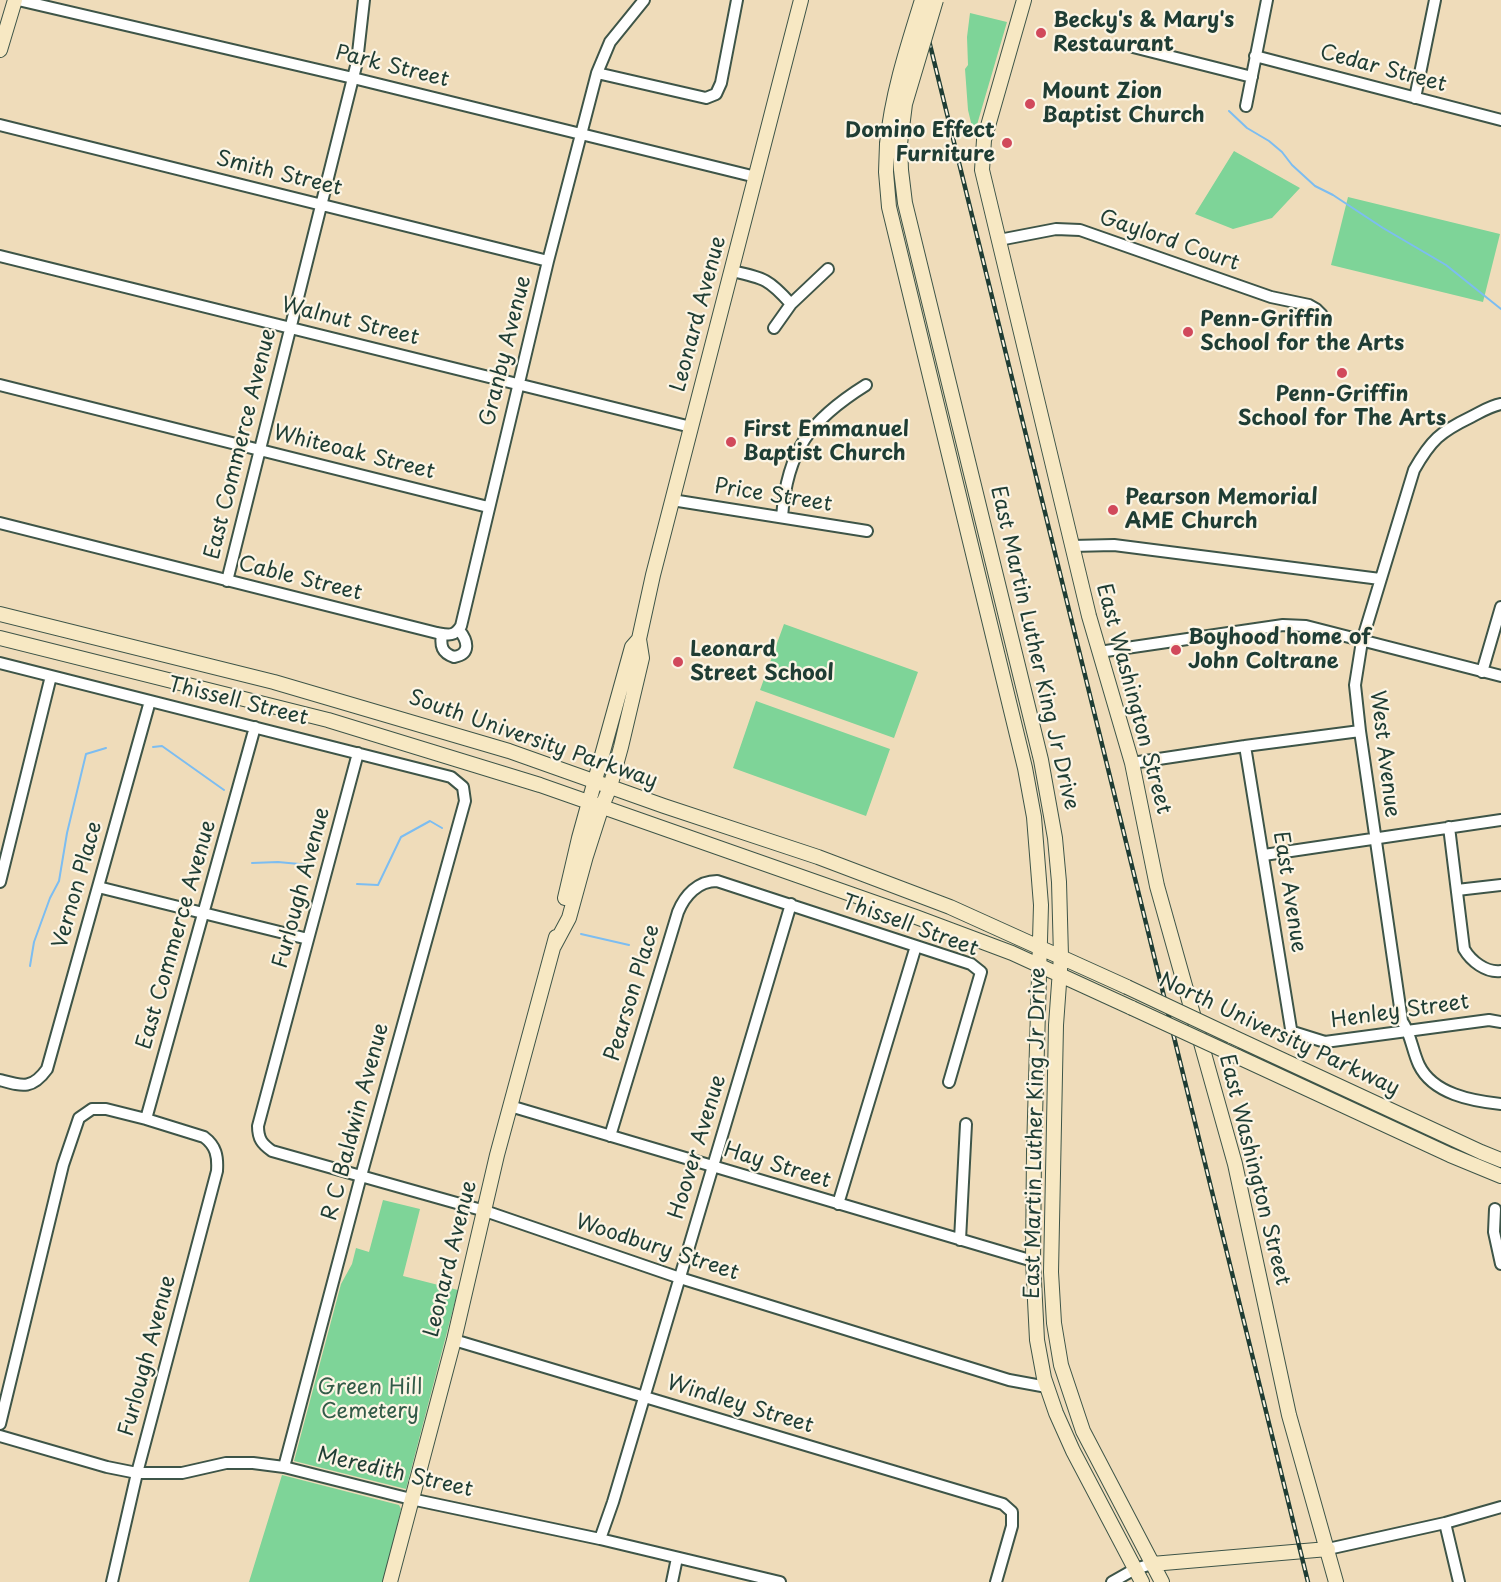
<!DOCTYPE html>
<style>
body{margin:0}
canvas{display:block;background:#efdcba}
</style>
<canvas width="1501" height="1582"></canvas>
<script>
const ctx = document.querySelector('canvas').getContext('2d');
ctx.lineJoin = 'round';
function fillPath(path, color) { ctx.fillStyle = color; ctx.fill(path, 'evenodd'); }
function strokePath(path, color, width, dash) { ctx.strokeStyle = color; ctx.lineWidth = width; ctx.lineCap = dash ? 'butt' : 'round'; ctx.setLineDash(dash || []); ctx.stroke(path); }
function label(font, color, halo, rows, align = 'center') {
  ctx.font = font + ' "Playpen Sans",sans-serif'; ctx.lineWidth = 4.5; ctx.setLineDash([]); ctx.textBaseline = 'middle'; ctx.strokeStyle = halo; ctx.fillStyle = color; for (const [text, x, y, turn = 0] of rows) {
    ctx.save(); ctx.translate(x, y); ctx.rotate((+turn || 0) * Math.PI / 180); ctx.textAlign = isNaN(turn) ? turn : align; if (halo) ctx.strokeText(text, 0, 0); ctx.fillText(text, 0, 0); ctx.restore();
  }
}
fillPath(new Path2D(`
 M970,13L1007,22L974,135L968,110L965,69L968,65L967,37Z
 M1234,151L1300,188L1272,218L1233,229L1195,214Z
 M1348,197L1500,234L1483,302L1331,265Z
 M784,624L918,672L894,738L760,690Z
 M756,701L890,749L866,816L733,768Z
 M383,1200L420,1209L403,1276L458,1290L406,1489L294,1461L341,1284L352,1264L356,1248L369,1252Z
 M282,1475L399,1505L401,1509L384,1582H249Z`), '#7ed498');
strokePath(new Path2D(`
 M1229,111L1247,128L1269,141L1282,152L1292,165L1315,186L1333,195L1383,228L1446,265L1501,309
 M153,747L162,746L224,790
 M252,863L278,862L310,865
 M357,884L378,885L401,837L430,821L442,828
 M581,934L629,945
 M30,966L34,942L50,898L59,881L67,833L86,754L106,748`), '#7cbdf1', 2);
const street = new Path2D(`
 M18,0L353,78L756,177
 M1133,47L1252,77
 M1255,56L1501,120
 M597,73L706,98L716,94L721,83L737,0
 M1415,98L1435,0
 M1246,106L1267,0
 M0,125L548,261
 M999,240L1056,229L1080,230L1271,297L1309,305L1316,309L1322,315
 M0,256L691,427
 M732,271C764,278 769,279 791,304
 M774,328L791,304L828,269
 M0,385L488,507
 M1501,404C1490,406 1481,412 1471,417C1440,432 1431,440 1414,470L1362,641L1355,685L1360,731L1402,1021C1411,1034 1412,1050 1419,1065C1433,1094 1472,1101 1501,1104
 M672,500L867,531
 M782,517C787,450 810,420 866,385
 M0,523L437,633C448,635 454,637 461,626L548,261L597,73L610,42L644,0
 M1072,546L1114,545L1380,579
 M227,581L357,62L364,0
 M442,634C440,646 442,653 454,657C471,654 468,641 459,630
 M1099,652L1283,625L1306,626L1501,676
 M0,663L451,777L463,787L465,801L361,1176L284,1467
 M1482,672L1501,607
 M1245,746L1291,1029L1293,1032L1325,1042L1489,1020L1501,1022
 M358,753L258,1126C258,1139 262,1144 272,1151L485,1211L680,1278L1009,1380L1047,1387
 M1132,763L1245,746L1360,731
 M1449,827L1464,949C1471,961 1486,973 1501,971
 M1264,855L1501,820
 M0,882L51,676
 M98,887L308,939
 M1457,890L1501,885
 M0,1080C22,1086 32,1090 47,1069L150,701
 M510,1106L1033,1261
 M146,1119L255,727
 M610,1136L678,912C685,895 698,881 717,881L971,964L981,972L949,1082
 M838,1204L916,946
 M1495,1209L1494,1232L1501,1264
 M960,1240L966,1124
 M454,1340L1003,1504L1012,1512V1526L996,1582
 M0,1424L63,1165L79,1118L92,1109H106L146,1119L204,1137C216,1146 218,1156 217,1171L137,1473L112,1582
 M0,1436L107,1467L137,1473H182L226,1463H253L284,1467L411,1499L600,1539L780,1582
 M1445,1523L1459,1582
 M600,1539L613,1502L791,904
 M1328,1549L1445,1523L1501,1507
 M672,1582L677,1558
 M1112,1582L1135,1569L1152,1564`);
const secondary = new Path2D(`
 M1024,0L984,140L982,170L1089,616L1132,763L1157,886L1235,1164L1289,1415L1336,1582
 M0,50L15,0
 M887,144L886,172L889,207L1025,768L1034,817L1041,905L1034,1152L1033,1261L1037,1340L1044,1378L1056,1413L1073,1451L1142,1582
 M900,144L901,170L905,203L1041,760L1055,838L1059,882L1061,956L1056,1025L1051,1272L1054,1323L1061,1365L1083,1431L1162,1582
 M0,614L274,682L509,751L664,806L818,857L950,907L1127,987
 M0,638L328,720L540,785L916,917L1012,953L1132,1008
 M565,898L579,838L632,647L639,639
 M554,946L569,918L586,856L602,806L610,787L621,747L642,658L639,639L653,575L801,0
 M1231,1036L1481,1152L1501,1160
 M1236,1056L1450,1155L1501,1176
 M1152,1564L1328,1549
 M390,1582L454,1340L497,1155L556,937`);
strokePath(street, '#3e5548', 14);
strokePath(secondary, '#3e5548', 16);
strokePath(street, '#fff', 10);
strokePath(secondary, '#f7e8c3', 14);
const rail = new Path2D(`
 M919,0L1308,1582`);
strokePath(rail, '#1f3d34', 4.5);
strokePath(rail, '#fcf5e5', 2, [7]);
const secondaryBridge = new Path2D(`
 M887,144C892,94 907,48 922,0
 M900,144L905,104L936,0
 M1127,987L1231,1036
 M1132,1008L1236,1056`);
strokePath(secondaryBridge, '#3e5548', 16, []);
strokePath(secondaryBridge, '#f7e8c3', 14);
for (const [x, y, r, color] of [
 [1041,33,6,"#d1495b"],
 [1030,104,6,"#d1495b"],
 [1007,143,6,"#d1495b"],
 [1188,332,6,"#d1495b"],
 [1342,373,6,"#d1495b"],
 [731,442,6,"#d1495b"],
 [1113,510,6,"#d1495b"],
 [1176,650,6,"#d1495b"],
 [678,662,6,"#d1495b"]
]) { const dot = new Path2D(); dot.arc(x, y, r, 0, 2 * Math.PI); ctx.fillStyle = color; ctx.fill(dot); strokePath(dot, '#fcf5e5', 2); }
label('bold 21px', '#1f3d34', '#fcf5e5', [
 ["Becky's & Mary's",1053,21],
 ["Restaurant",1053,45],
 ["Mount Zion",1042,92],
 ["Baptist Church",1042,116],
 ["Domino Effect",995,131,"right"],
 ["Furniture",995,155,"right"],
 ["Penn-Griffin",1200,320],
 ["School for the Arts",1200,344],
 ["Penn-Griffin",1342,395,"center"],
 ["School for The Arts",1342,419,"center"],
 ["First Emmanuel",743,430],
 ["Baptist Church",743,454],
 ["Pearson Memorial",1125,498],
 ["AME Church",1125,522],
 ["Boyhood home of",1188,638],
 ["John Coltrane",1188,662],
 ["Leonard",690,650],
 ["Street School",690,674]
], 'left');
label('21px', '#1f3d34', '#fcf5e5', [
 ["Park Street",392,67,14],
 ["Cedar Street",1383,69,15],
 ["Smith Street",279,174,14],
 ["Gaylord Court",1169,241,19],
 ["Leonard Avenue",699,314,-75],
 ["Walnut Street",350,322,14],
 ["Granby Avenue",506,351,-76],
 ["East Commerce Avenue",241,444,-76],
 ["Whiteoak Street",354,453,14],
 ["Price Street",773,496,9],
 ["Cable Street",300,579,14],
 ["East Martin Luther King Jr Drive",1034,648,77],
 ["East Washington Street",1133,699,75],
 ["Thissell Street",238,702,14],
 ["South University Parkway",533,740,19],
 ["West Avenue",1384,754,83],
 ["Vernon Place",78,885,-74],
 ["Furlough Avenue",302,888,-75],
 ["East Avenue",1289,892,81],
 ["Thissell Street",910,926,20],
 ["East Commerce Avenue",177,935,-74],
 ["Pearson Place",633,993,-73],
 ["Henley Street",1400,1012,-8],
 ["North University Parkway",1279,1035,25],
 ["R C Baldwin Avenue",356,1122,-75],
 ["East Martin Luther King Jr Drive",1036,1133,-89],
 ["Hoover Avenue",698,1147,-73],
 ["Hay Street",777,1166,17],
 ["East Washington Street",1254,1170,76],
 ["Woodbury Street",657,1248,18],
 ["Leonard Avenue",451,1259,-76],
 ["Furlough Avenue",148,1356,-75],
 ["Windley Street",740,1405,17],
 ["Meredith Street",395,1473,13]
]);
label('21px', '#325b48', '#fcf5e5', [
 ["Green Hill",370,1388],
 ["Cemetery",370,1412]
]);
</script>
